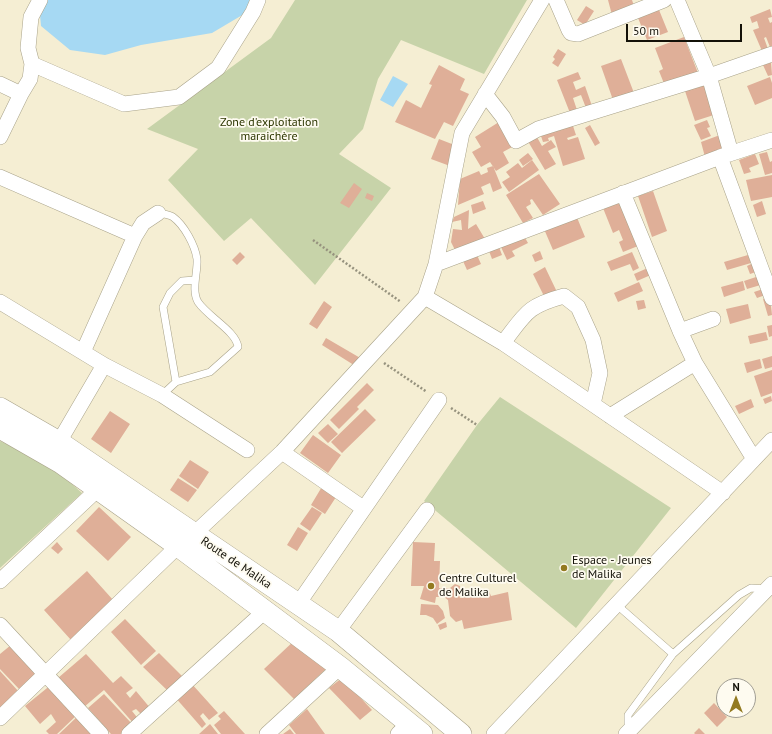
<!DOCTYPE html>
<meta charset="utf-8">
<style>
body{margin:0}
#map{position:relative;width:772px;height:734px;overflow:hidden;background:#f5eed3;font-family:"PT Sans",sans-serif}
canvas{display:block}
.north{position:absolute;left:716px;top:678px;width:40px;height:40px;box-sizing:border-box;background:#fefbf0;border:1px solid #a09d93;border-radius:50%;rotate:0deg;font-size:11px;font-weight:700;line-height:16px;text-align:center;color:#131108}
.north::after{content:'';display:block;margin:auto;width:14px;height:18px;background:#937a20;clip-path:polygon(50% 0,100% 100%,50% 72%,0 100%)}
.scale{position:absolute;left:626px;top:24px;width:116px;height:18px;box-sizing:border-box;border:2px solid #131108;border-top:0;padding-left:5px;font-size:12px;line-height:14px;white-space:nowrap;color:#131108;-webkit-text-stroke:3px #fefbf0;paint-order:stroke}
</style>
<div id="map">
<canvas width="772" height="734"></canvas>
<div class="north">N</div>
<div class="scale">50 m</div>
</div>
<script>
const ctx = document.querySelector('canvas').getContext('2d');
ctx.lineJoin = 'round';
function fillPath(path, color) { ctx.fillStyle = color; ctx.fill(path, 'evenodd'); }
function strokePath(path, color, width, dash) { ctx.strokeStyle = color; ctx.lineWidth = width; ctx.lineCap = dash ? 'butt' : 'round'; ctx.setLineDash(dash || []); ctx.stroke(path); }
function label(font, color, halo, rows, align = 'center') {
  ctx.font = font + ' "PT Sans",sans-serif'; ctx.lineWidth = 3.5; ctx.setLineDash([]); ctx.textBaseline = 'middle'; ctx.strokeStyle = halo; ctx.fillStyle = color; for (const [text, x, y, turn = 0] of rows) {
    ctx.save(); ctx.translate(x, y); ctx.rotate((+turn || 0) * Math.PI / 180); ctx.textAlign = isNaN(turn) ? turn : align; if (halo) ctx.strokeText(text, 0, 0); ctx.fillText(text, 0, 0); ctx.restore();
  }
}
fillPath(new Path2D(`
 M295,0H527L484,74L401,40L378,79L363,129L339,154L391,188L315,285L251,218L224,241L168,180L198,149L147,129L271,38Z
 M500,397L671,508L576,628L424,501L477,425Z
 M0,441C29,455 59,471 82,493L0,568Z`), '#c7d3a9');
fillPath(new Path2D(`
 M42,0H253L244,14L212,33L141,45L105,55L70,50L41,26L39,4Z
 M393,76L408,84L393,107L380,100Z`), '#a6d9f3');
fillPath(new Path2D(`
 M608,0H632L635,9L612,15Z
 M657,5L668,32L647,40L636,13Z
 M586,6L594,11L585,25L577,20Z
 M770,9L772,17L768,18L770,23L772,22V46L770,47L766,37L764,38L768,49L762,51L753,30L759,28L757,21L752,23L750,17Z
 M684,37L698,73L665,86L659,71L663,69L655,48Z
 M558,49L566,54L558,67L552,63L555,59L553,57Z
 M621,59L634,93L613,100L601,66Z
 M771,62L772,75L768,76L763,65Z
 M439,65L465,79L460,90L469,94L453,126L444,122L435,139L395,122L406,100L421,108L432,85L429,84Z
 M578,72L581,79L573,82L576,90L585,86L592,106L586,108L581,95L573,98L577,110L570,113L557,80Z
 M770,77L772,83V98L755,105L747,86Z
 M706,81L717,114L695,121L684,88Z
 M707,120L710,127L707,128L711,136L701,140L694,125Z
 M499,122L514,146L503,152L509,163L496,171L490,162L481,167L472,152L481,147L475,137Z
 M572,123L576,135L567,138L568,140L578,137L585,159L563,166L554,136L548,138L549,141L543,142L540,133Z
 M590,125L600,143L595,146L585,128Z
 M534,132L542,146L551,140L556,147L548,151L556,164L545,170L526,138Z
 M720,135L726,150L705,157L701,142Z
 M439,139L457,146L450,166L431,159Z
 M767,152L770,162L772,161V173L765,175L759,154Z
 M528,153L533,159L523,166L519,160Z
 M755,154L759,164L749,168L751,172L744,174L739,160Z
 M532,160L539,170L509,192L502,182L510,177L506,172L518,163L522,168Z
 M493,166L502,188L493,192L490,183L481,187L484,194L458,205L460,179L479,171L481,175L488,172L487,168Z
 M539,174L560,204L543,215L532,199L530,200L531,204L526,207L533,218L523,223L506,195Z
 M772,175V197L751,201L746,180Z
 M354,183L362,189L349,208L340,203Z
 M653,191L667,231L652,237L638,196Z
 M367,193L374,196L372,201L365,198Z
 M624,200L643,244L623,252L619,242L623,240L619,230L613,233L603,208Z
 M483,201L486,209L473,214L471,205Z
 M762,201L766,214L757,217L753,205Z
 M469,210L468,229L476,224L485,239L455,250L451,242L453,229L462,230L461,220L452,222L454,217Z
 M576,215L585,237L553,250L544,229Z
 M524,236L528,243L512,251L515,256L507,260L501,247Z
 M499,247L502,255L492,259L489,251Z
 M540,251L543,259L535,262L532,255Z
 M240,252L245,257L237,265L232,260Z
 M632,252L639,268L633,271L630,264L611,271L607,262Z
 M477,255L481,264L467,270L463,261Z
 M748,255L751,263L727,270L724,262Z
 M753,263L756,272L750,274L747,266Z
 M545,267L557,292L545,298L533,274Z
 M650,267L653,274L637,281L634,274Z
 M762,275L764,284L747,289L744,281Z
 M743,281L745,290L724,297L721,287Z
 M639,282L643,291L618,302L614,293Z
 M766,288L768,294L757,298L754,292Z
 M770,296L772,315L768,316L763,299Z
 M644,300L646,308L638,310L636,301Z
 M324,301L332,307L317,329L309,324Z
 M748,304L751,318L730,324L726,309Z
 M772,325V336L769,337L767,326Z
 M766,332L768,340L750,344L748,336Z
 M326,338L362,359L357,367L322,345Z
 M772,356V367L765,369L762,359Z
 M760,359L762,368L747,373L744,363Z
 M772,370V393L761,397L754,376Z
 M367,383L374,390L357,407L359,409L339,429L330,420Z
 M771,396L772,401L765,404L763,399Z
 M751,399L754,407L739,414L735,406Z
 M365,409L376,420L342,453L331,442Z
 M110,411L130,424L111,453L91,439Z
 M328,424L338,434L328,443L318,433Z
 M313,435L341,455L328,473L300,453Z
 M190,460L209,472L198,489L179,476Z
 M178,478L197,490L188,502L170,490Z
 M323,485L338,494L325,514L311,505Z
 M99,507L131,537L108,561L76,531Z
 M312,507L322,513L310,531L300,524Z
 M298,527L308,533L297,551L287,545Z
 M57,542L63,549L58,554L51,548Z
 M413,542L435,543L434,561H440L439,588H450L455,584L460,586V590L458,592L460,598L489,591L491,596L508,592L512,620L464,629L462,620L456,622L450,616L448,600L444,597H436L435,603L420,599L424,586H411Z
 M87,571L114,601L71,640L44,610Z
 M421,604L438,605L443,611L445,618L437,624L433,618L426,615H420Z
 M125,619L156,651L141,665L111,632Z
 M446,622L447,627L440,630L438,625Z
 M296,639L328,667L294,699L264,669Z
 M11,645L37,673L19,689L0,669V654Z
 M159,653L182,676L168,691L143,667Z
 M86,654L113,683L121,676L133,688L126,693L130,698L136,691L151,709L144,717L136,709L132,711L140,721L135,725L104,690L84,707L58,678Z
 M0,671L19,692L0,708Z
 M342,678L372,710L360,720L329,688Z
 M191,683L218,713L209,720L203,713L200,716L206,724L202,728L174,696Z
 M52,684L78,714L57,734H49L46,731L56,722L51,714L40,724L25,706Z
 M104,694L134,726L125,734H111L88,708Z
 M714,703L727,717L717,727L704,713Z
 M307,709L325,734H296L289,725Z
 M224,711L245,734H221L214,725L221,719L218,716Z
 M80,714L99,734H71L68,730L71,734H59Z
 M210,724L218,734H199Z
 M699,728L705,734H695L694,733Z
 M290,729L294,734H283Z`), '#dfaf98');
const service = new Path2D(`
 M158,213C162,214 169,214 173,217C184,225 195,245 197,259C198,272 191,290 198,302C208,317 236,331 238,347L210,372L176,382L162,395
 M176,382L163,307L170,293L182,281L195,280
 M617,605L673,654
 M635,722L628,723V715L673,654L739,595L751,588L767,589`);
const minor = new Path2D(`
 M556,0L569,30L571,33L578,34L664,0
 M677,0L709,76L731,153
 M32,64L124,104L179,97L218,68L253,12L258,0
 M0,84L21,94L30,79L32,64L28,48L31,17L40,0
 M485,94L503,117L516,141L538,129L557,123L709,76L772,54
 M0,137L21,94
 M720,157L772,298
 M0,177L135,236
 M623,193L680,331L695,363L754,459
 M436,264L720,157L772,140
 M425,297L503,343L723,493
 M0,302L104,365L162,395L247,450
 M680,331L713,319
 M503,343C526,313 527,306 564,296L578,307L593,340L600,373L593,404
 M83,352L135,236L143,223L158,213
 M610,416L695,363
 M59,442L104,365
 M282,452L363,508
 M194,534L282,452L425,297L436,264L462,133L542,0
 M0,581L98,489
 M298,604L439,400
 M0,625L101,734
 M338,631L427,510
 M0,718L178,546
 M129,734L265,611
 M267,734L340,667
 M398,734L410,722
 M494,734L772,440
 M626,734L772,584`);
const secondary = new Path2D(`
 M0,408L59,442L338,631L461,734
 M0,428L61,463L178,546L340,667L422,734`);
strokePath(service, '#a8a289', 8);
strokePath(minor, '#a8a289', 16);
strokePath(secondary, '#a8a289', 22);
strokePath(new Path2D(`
 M313,240L401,302
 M384,363L427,392
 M451,408L477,425`), '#96927e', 2.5, [2, 2]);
strokePath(service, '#fff', 7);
strokePath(minor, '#fff', 15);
strokePath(secondary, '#fff', 21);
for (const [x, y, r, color] of [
 [564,568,4,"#937a20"],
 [431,586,4,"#937a20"]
]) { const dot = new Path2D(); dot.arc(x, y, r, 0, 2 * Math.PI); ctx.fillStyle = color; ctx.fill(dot); strokePath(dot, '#fefbf0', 1.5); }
label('12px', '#2c3600', '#fefbf0', [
 ["Zone d'exploitation",269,123],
 ["maraichère",269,137]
]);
label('12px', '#131108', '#fefbf0', [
 ["Espace - Jeunes",572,561],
 ["de Malika",572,575],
 ["Centre Culturel",439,579],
 ["de Malika",439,593]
], 'left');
label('12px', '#131108', '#fefbf0', [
 ["Route de Malika",236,563,34]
]);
</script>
